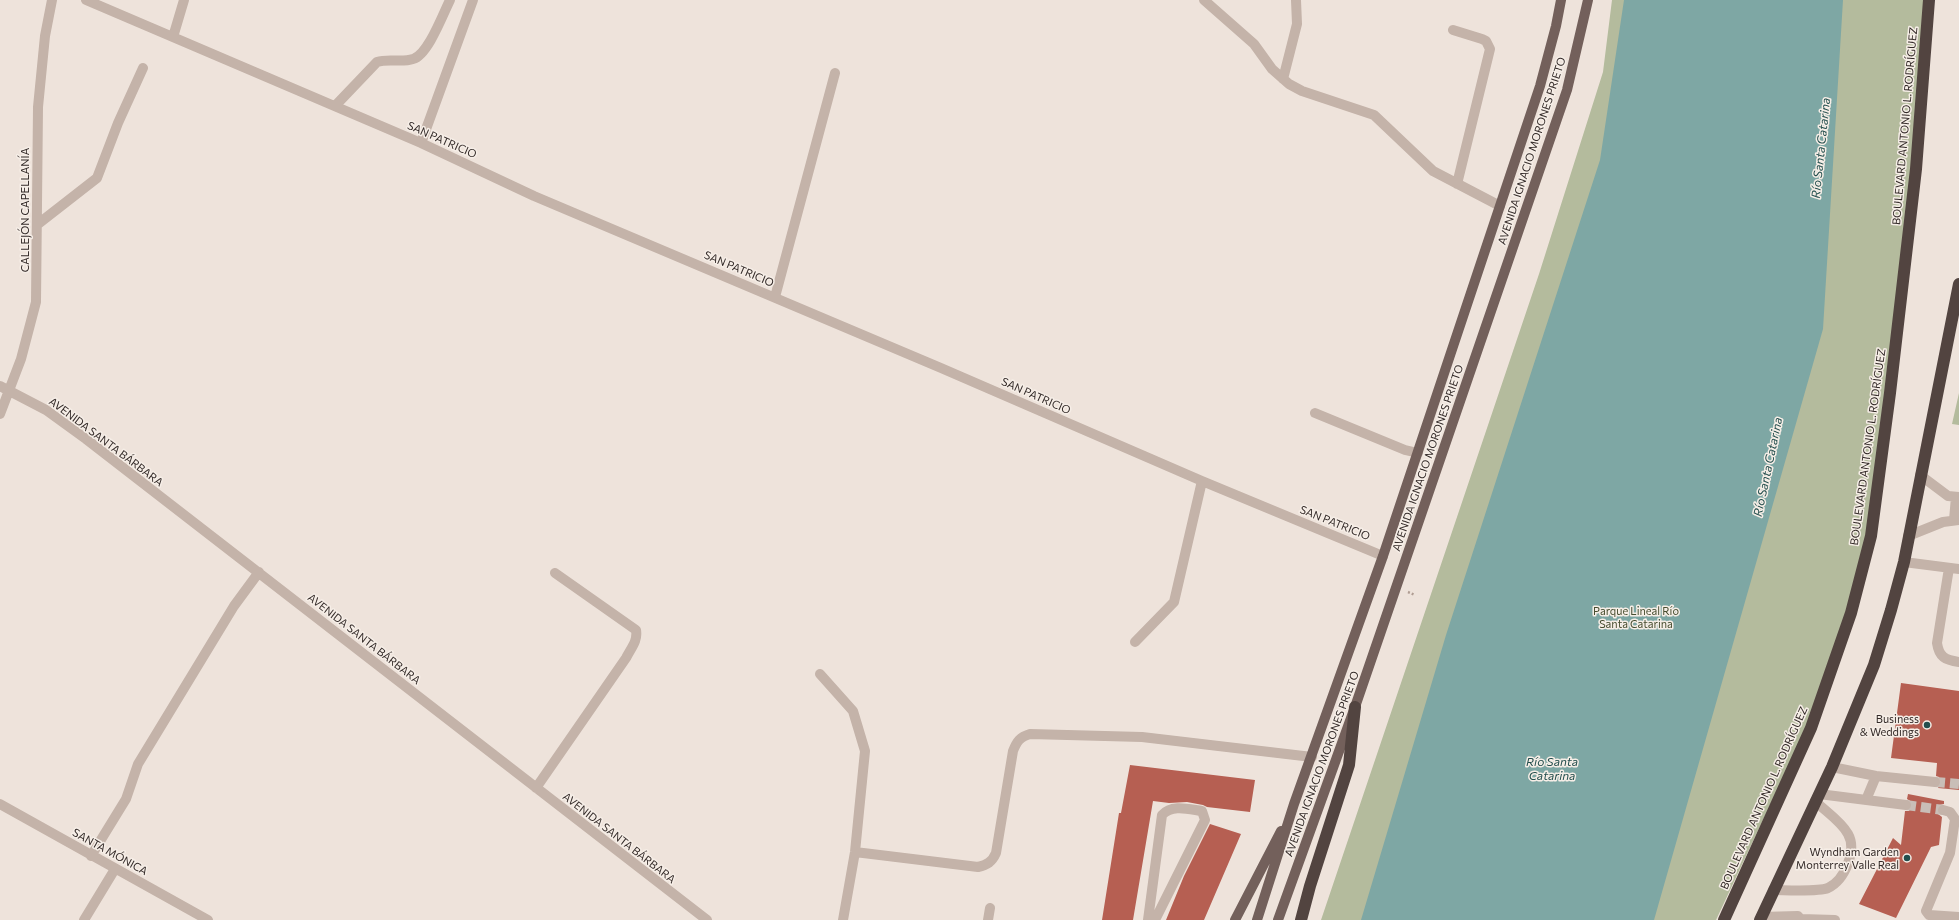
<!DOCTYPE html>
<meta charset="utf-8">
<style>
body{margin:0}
canvas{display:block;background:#eee3db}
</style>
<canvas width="1959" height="920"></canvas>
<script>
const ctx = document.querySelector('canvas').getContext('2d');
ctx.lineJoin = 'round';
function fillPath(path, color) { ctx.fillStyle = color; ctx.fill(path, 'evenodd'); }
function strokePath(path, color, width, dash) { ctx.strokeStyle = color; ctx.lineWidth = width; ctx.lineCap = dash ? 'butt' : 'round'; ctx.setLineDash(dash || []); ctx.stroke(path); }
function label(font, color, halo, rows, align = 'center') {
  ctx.font = font + ' Commissioner,sans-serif'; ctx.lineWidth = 3; ctx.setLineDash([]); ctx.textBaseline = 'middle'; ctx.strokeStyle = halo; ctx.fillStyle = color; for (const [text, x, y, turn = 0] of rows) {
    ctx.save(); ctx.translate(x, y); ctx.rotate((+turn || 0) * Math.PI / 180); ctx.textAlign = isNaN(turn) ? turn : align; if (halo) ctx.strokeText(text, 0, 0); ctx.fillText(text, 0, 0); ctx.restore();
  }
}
fillPath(new Path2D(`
 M1612,0H1927L1915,178L1878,478L1854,596L1822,694L1716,920H1321L1539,274L1603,72Z
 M1959,393V425L1952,424Z`), '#b4bb9d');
fillPath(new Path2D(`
 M1624,0H1843L1823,329L1654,920H1361L1446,635L1600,160Z`), '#7ea7a4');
fillPath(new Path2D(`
 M1901,683L1959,691V790L1938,788L1941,782L1939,777L1936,776L1937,763L1891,758Z
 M1130,765L1255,780L1250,812L1207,807L1203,805L1187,802L1169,803L1153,801L1133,920H1102L1119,813H1121Z
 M1908,794L1944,801V804L1939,805L1937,809L1938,814L1942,817L1939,845L1931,847L1896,918L1859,904L1893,838L1901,845L1905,811H1909L1912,806V802L1907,799Z
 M1210,824L1241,834L1204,920H1166L1184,876Z`), '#b65f52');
strokePath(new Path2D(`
 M1935,782L1959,784
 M1906,805L1943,810`), '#c9beb7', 10, [10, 5]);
strokePath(new Path2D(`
 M1408,592L1415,595`), '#b09d93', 2.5, [2, 2]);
strokePath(new Path2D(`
 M86,0L421,143L534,196L941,368L1202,481L1383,556
 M1204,0L1254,44L1272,69L1289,84L1302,91L1374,115L1433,171L1500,206
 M1453,30L1482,39L1486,41L1490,49L1457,184
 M173,37L184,0
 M1283,79L1297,24L1296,0
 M335,106L377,62C389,58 401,63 413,59C428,55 443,14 450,0
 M421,143L473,0
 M38,224L97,178L118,123L143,68
 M775,297L835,73
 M0,386L46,410L86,439L707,920
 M1315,413L1405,450L1418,453
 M0,414L21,359L36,302L38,107L45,36L52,0
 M1920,475L1948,496L1959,497
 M1954,520L1956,497
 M1908,536L1943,522L1959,520
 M1904,562L1959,569
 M1949,568L1937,643C1939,657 1945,660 1959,662
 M1135,642L1174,602L1202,481
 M820,674L853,711L865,751L855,852L843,920
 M1832,767L1876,776L1935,782
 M536,788L626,658C631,648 638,641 636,630L555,573
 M1819,794L1906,805
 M1866,800L1876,776
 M0,804L208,920
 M1943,810L1950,812L1955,819L1950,853L1926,911L1929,915L1959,917
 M855,852L978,867C987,865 992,862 996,853L1013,751C1017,741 1020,737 1030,734L1142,737L1312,757
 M91,856L126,799L138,764L234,606L259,572
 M1773,890C1785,890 1818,892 1828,888C1845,880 1857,850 1848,834C1841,821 1825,811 1815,801
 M1761,917L1798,916L1801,920
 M1801,919L1835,920
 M84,920L115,869
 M988,920L990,908
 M1148,920L1162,815C1172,804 1188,809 1202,811L1205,820L1155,920`), '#c4b3a9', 10);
strokePath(new Path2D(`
 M1235,920L1281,831
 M1257,920L1294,804L1383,556L1540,86L1556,26L1561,0
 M1278,920L1355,707L1567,90L1588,0`), '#73605b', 10);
strokePath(new Path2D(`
 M1301,920L1310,886L1349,765L1355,707
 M1724,920L1811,728L1851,613L1871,536L1890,393L1916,169L1929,0
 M1760,920L1832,767L1874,665L1891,610L1904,562L1959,284`), '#524440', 12);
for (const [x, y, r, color] of [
 [1927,725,4,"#234e4d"],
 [1907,858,4,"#234e4d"]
]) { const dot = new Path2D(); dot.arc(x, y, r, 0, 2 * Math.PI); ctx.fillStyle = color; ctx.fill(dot); strokePath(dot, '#f6eee7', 1.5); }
label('11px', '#332a28', '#f6eee7', [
 ["BOULEVARD ANTONIO L. RODRÍGUEZ",1905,126,-85],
 ["SAN PATRICIO",442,140,24],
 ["AVENIDA IGNACIO MORONES PRIETO",1532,151,-72],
 ["CALLEJÓN CAPELLANÍA",25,210,-90],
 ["SAN PATRICIO",739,269,23],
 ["SAN PATRICIO",1036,396,24],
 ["AVENIDA SANTA BÁRBARA",106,442,37],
 ["BOULEVARD ANTONIO L. RODRÍGUEZ",1868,447,-82],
 ["AVENIDA IGNACIO MORONES PRIETO",1428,458,-71],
 ["SAN PATRICIO",1335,523,22],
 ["AVENIDA SANTA BÁRBARA",364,639,38],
 ["AVENIDA IGNACIO MORONES PRIETO",1322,764,-70],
 ["BOULEVARD ANTONIO L. RODRÍGUEZ",1764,798,-66],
 ["AVENIDA SANTA BÁRBARA",619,838,38],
 ["SANTA MÓNICA",110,852,29]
]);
label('11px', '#464d2f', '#f6eee7', [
 ["Parque Lineal Río",1636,611],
 ["Santa Catarina",1636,624]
]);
label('11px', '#332a28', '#f6eee7', [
 ["Business",1919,719],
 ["& Weddings",1919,732],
 ["Wyndham Garden",1899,852],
 ["Monterrey Valle Real",1899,865]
], 'right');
label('italic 12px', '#234e4d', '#f6eee7', [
 ["Río Santa Catarina",1821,148,-84],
 ["Río Santa Catarina",1768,467,-78],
 ["Río Santa",1552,762],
 ["Catarina",1552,776]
]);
</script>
